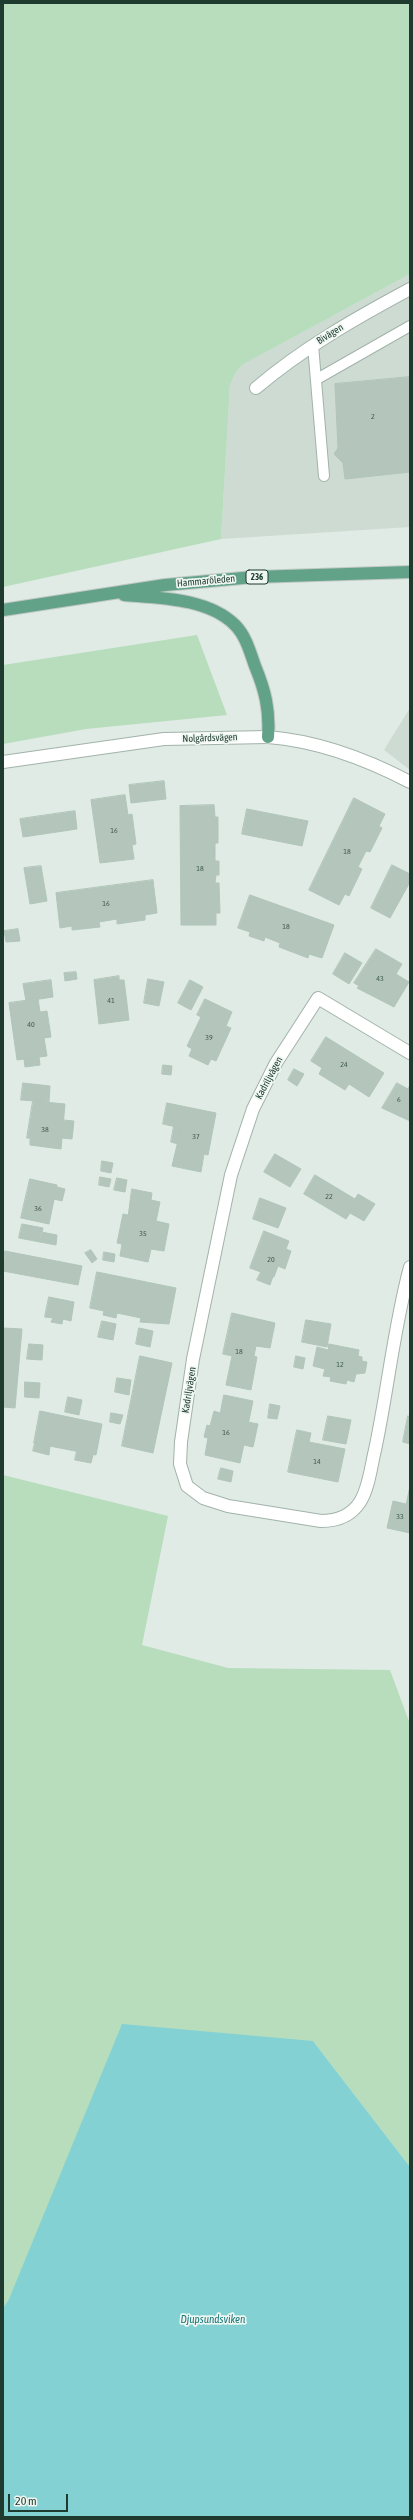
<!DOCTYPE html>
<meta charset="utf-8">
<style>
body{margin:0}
#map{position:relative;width:413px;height:2520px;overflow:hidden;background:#dfebe4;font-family:"Asap Condensed",sans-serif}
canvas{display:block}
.frame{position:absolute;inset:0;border:4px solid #1f3b30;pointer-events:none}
.scale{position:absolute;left:8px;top:2494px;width:60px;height:18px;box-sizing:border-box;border:2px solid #1f3b30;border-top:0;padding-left:5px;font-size:12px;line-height:14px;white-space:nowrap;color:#1f3b30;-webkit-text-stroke:3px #eff7f2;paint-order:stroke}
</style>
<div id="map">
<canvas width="413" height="2520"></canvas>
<div class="frame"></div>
<div class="scale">20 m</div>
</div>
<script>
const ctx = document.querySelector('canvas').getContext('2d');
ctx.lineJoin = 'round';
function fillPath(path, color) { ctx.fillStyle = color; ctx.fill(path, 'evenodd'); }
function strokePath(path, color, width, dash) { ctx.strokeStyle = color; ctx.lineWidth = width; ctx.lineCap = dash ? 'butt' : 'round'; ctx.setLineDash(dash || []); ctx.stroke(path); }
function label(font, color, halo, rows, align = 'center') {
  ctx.font = font + ' "Asap Condensed",sans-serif'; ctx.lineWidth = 3.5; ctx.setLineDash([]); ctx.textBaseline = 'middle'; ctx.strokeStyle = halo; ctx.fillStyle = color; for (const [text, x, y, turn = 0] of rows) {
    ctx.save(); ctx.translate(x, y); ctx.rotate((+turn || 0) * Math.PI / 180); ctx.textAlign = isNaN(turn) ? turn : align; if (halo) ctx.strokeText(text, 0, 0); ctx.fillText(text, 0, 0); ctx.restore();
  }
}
fillPath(new Path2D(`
 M410,274V527L221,539L230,385L236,372L242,365Z
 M410,708V770L384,750Z`), '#cddbd2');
fillPath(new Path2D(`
 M3,3H410V274L242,365L236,372L230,385L221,539L3,587Z
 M197,635L227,715L86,729L3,744V665Z
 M3,1475L168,1516L142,1645L228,1668L390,1670L410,1724V2167L313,2041L9,2299L3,2308Z`), '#b7ddbc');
fillPath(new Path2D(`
 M122,2024L313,2041L410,2167V2517H3V2308L9,2299Z`), '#84d1d3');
const building = new Path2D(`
 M410,377V472L345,479L343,463L334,454L338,448L335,384Z
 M164,781L166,799L131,803L129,785Z
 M125,795L128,815L132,814L136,844L132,845L134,859L100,863L91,800Z
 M354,798L385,814L379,826L382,828L370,852L366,851L358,867L362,869L349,896L345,894L339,905L309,890Z
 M214,805L215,817H218V843H215V861H219V875H216L215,883H219L220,913H216V925H181L180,806Z
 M247,809L308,821L302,846L242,834Z
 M75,811L77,829L23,837L20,819Z
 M392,865L410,874V882L390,918L371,908Z
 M41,866L47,901L30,904L24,868Z
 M153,880L157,913L145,915V920L117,924V919L99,922L100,927L72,930V926L60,928L56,893Z
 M250,895L334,925L322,958L309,954L308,958L279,947L280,943L265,937L264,941L249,936L250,932L238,928Z
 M18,929L20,941L6,942L4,931Z
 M376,949L402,964L396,974L409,982L394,1007L357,988L359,986L354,983Z
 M345,953L362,963L349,984L333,974Z
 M76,972L77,979L65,981L64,973Z
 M119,976V980H124L129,1020L99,1024L94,980Z
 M148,979L164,982L159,1006L144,1003Z
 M51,980L53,997L26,1001L23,984Z
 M190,980L203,987L191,1010L178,1003Z
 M38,999L40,1012L47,1011L51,1037L44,1038L47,1056L17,1060L9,1003Z
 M205,999L232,1012L226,1026L231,1028L216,1061L211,1059L208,1065L189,1056L192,1049L187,1046L201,1017L197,1015Z
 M326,1037L384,1073L369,1097L349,1084L345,1090L319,1074L322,1068L311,1061Z
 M39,1057L40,1065L25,1067L24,1059Z
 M163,1065L172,1066L171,1075L162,1074Z
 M294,1069L304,1074L297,1086L288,1080Z
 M23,1083L50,1086L49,1102L21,1100Z
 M397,1083L408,1089L410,1085V1121L382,1108Z
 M33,1101L65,1104L61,1149L30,1145V1138H27Z
 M167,1103L216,1113L208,1155L204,1154L201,1172L172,1166L181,1128L163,1124Z
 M63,1120L74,1121L72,1139L62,1138Z
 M174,1126L181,1128L178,1144L171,1142Z
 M275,1154L301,1169L290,1187L264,1172Z
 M102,1161L113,1163L111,1173L101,1171Z
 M315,1175L355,1199L358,1194L375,1204L364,1221L350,1213L346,1219L304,1194Z
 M100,1177L111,1179L109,1187L99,1185Z
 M117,1178L127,1180L125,1192L114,1190Z
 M30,1179L57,1185L49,1224L21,1218Z
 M57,1187L65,1189L62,1201L54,1199Z
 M132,1189L152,1193L151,1200L160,1202L156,1221L169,1224L164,1251L151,1249L148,1262L120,1256L122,1244L117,1243L123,1214L128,1215Z
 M260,1198L286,1208L278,1228L253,1219Z
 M22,1224L43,1228L40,1242L19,1238Z
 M264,1231L289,1241L286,1249L291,1251L285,1269L278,1266L274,1277L250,1268Z
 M41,1232L57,1235L56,1245L40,1242Z
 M91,1250L97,1259L92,1263L85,1253Z
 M5,1251L82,1266L78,1285L3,1271Z
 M104,1252L115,1254L114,1262L103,1260Z
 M97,1272L176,1288L169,1324L140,1322L141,1318L117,1313L116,1318L103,1315L104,1311L90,1308Z
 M261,1272L273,1276L270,1285L257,1280Z
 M49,1297L74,1302L71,1321L63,1319L62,1324L51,1322L53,1318L45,1317Z
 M232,1313L275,1323L270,1348L256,1346L254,1356L257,1357L251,1390L226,1385L232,1356L223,1354Z
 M306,1320L331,1324L327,1347L302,1342Z
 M102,1321L116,1324L113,1340L98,1337Z
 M3,1328L22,1329L15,1408L3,1407Z
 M139,1328L153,1331L150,1347L136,1344Z
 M29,1344L43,1345L42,1360L27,1359Z
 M329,1344L359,1350L358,1356L362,1357V1361L367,1362L365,1373L356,1374L354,1382L347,1380L346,1384L330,1381L331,1377L323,1376L325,1369L313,1366L317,1347L328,1350Z
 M140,1356L172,1363L153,1453L122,1446Z
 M296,1356L305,1358L303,1369L294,1367Z
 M117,1378L131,1380L129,1395L115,1392Z
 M25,1382L40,1383L39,1398L25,1397Z
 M224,1395L253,1401L240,1463L205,1455L208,1438L204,1437L207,1425L210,1426L214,1411L220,1413Z
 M68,1397L82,1400L79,1415L65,1412Z
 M270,1404L280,1406L277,1419L268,1418Z
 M40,1411L102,1424L96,1455L34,1443Z
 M111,1413L123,1415L120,1424L110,1422Z
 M328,1416L351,1420L346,1444L323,1440Z
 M408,1416L410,1417V1444L403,1442Z
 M248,1422L258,1424L253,1447L244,1445Z
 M297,1430L311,1433L309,1442L345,1449L338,1482L288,1472Z
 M35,1443L50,1446L49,1455L33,1451Z
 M77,1451L93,1455L91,1463L75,1460Z
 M221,1468L233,1471L231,1482L218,1479Z
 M410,1486V1533L387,1528L393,1501L406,1504Z`);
fillPath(building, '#b4c6bc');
strokePath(building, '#b1c5ba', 1);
const service = new Path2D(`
 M313,345L324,476
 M317,379L410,326`);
const minor = new Path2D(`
 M256,388C303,348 356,318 410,289
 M3,762L164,739L268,737
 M410,1053L318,998L276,1063L253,1109L231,1175L193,1359L181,1442L180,1464L187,1486L203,1498L228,1506L321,1521C336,1521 351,1516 360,1502C369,1488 371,1466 375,1450C388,1389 394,1326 410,1267`);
const tertiary = new Path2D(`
 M268,737C318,741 366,759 410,782`);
const primary = new Path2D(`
 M124,595C159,598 208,598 235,625C246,636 250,652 255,666C265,690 270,710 268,737
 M3,610L165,585L254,577L410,572`);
strokePath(service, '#a2b3aa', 12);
strokePath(minor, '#a2b3aa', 14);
strokePath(tertiary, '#a2b3aa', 14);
strokePath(primary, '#c0c8c5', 14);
strokePath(service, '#fff', 10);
strokePath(minor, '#fff', 12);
strokePath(tertiary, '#fff', 12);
strokePath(primary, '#62a288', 12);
label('8px', '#445e53', null, [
 ["2",373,416],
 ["16",114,830],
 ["18",347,851],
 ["18",200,868],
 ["16",106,903],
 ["18",286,926],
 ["43",380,978],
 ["41",111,1000],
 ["40",31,1024],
 ["39",209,1037],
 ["24",344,1064],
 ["6",399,1099],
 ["38",45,1129],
 ["37",196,1136],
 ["22",329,1196],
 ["36",38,1208],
 ["35",143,1233],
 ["20",271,1259],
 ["18",239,1351],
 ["12",340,1364],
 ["16",226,1432],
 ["14",317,1461],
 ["33",400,1516]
]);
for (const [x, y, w] of [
 [257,577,22]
]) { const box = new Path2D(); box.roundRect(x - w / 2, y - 7, w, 14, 3); ctx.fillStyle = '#eff7f2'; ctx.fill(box); strokePath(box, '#1f3b30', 1); }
label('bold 9px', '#1f3b30', null, [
 ["236",257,577]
]);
label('10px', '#1f3b30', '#eff7f2', [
 ["Bivägen",330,334,-32],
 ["Hammaröleden",206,581,-5],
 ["Nolgårdsvägen",210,738,-2],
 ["Kadriljvägen",269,1078,-62],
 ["Kadriljvägen",189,1390,-81]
]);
label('italic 11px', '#187679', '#eff7f2', [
 ["Djupsundsviken",213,2320]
]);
</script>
